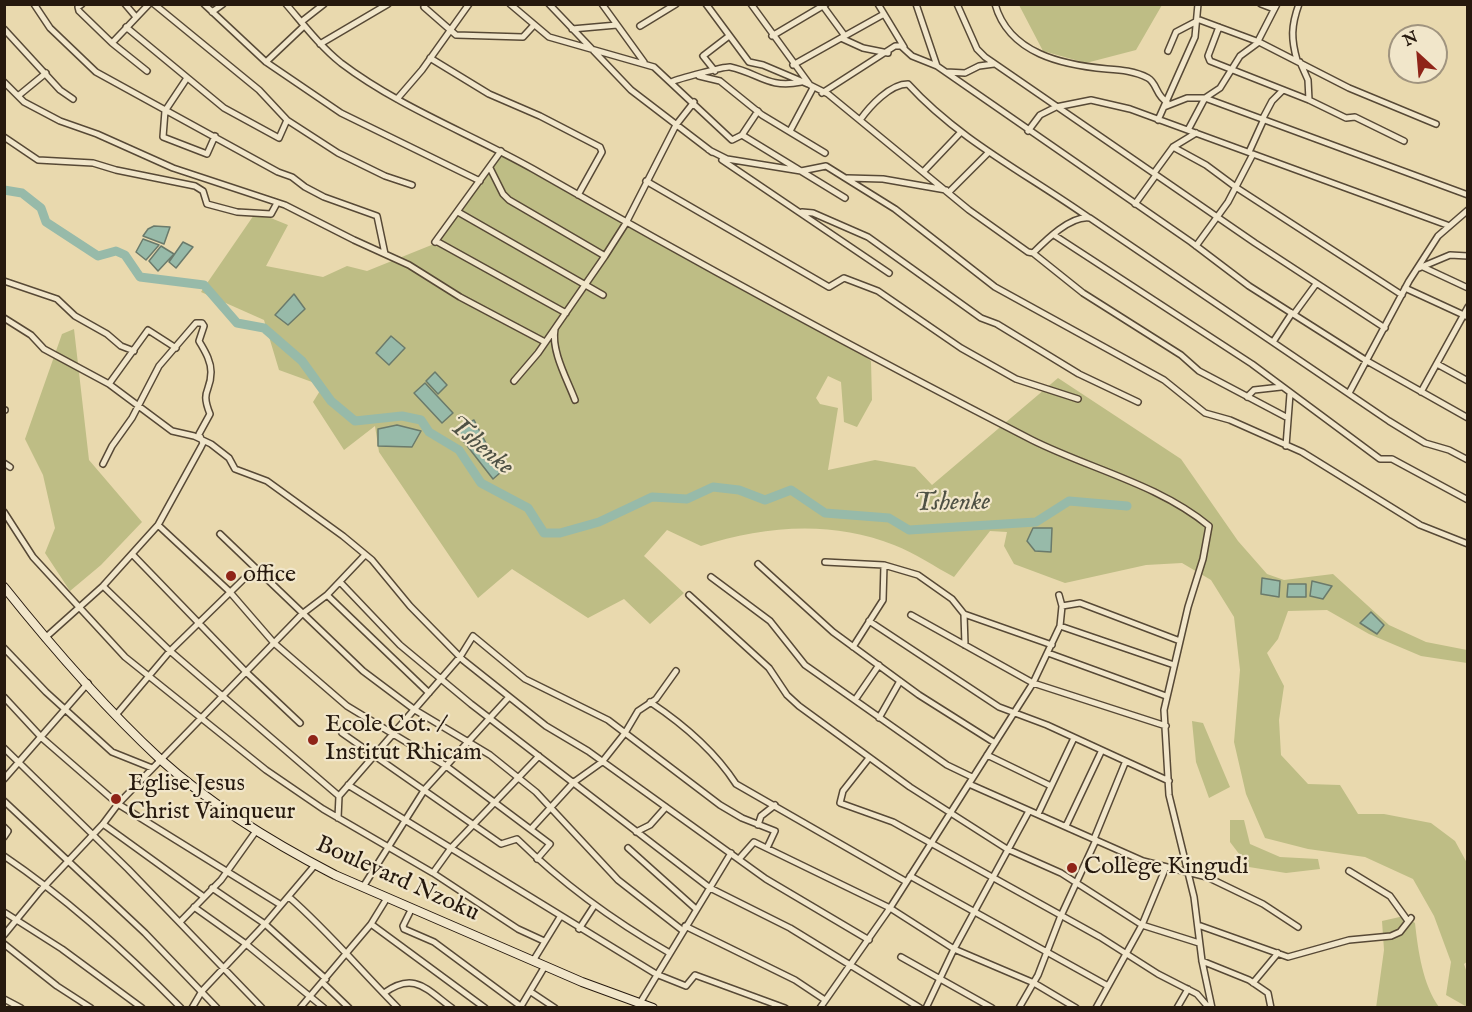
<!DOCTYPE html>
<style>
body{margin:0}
#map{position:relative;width:1472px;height:1012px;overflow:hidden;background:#e9d9ae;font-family:"IM FELL English",serif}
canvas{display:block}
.frame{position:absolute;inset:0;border:6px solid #26190e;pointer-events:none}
.north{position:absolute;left:1388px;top:24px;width:60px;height:60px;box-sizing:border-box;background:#f1e6ca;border:2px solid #a0947f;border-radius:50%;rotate:334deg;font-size:16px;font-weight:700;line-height:24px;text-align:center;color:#26190e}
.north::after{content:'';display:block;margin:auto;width:21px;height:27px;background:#8f2418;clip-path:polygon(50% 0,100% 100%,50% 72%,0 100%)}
</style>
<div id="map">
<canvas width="1472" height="1012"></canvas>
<div class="frame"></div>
<div class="north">N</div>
</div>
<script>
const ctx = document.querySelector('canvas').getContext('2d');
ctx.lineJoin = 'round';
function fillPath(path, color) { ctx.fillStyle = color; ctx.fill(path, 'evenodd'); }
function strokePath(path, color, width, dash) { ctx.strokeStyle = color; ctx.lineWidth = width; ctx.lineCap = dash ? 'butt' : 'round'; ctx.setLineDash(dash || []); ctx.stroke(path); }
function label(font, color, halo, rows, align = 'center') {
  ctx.font = font + ' "IM FELL English",serif'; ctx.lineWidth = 4.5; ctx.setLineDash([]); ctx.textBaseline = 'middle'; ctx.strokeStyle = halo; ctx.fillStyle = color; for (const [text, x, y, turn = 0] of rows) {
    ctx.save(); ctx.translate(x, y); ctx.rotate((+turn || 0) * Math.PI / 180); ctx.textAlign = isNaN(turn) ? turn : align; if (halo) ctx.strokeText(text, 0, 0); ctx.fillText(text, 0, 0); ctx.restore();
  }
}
fillPath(new Path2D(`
 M1019,5L1161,4L1162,5L1136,50L1086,63L1043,51Z
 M501,151L856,349L871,361L872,400L857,427L844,422L841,382L828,376L816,398L820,404L838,408L828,470L875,460L915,467L932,485L1058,378L1181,459L1238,541L1267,574L1284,580L1333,574L1389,625L1426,642L1467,650V663L1421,656L1369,634L1327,610L1288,611L1278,639L1267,653L1284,686L1279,720L1281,755L1308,784L1340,785L1358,814H1384L1431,823L1455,841L1467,863L1468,961L1464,964L1467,973V1007L1446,995L1451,962L1434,916L1413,879L1365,857L1308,849L1265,838L1246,794L1234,742L1240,670L1234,617L1211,580L1182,563L1146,565L1065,583L1014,564L1004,546L1007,532L990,531L954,577C935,567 915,553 894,545C831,520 764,526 701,546L667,530L644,556L684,593L650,624L624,599L588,618L512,569L478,598L379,452L375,426L344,450L313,402L323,386L279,370L264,320L201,292L256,212L288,225L266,266L323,277L347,266L367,271L434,244Z
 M74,329L89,460L142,522L101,565L70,591L45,553L55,528L43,475L25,439L62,334Z
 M1192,721L1203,723L1230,787L1209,798L1196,762Z
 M1230,820H1244L1250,844L1280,857L1318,859L1320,869L1286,873L1249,867L1230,842Z
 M1404,916L1415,923C1418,951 1423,985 1439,1007L1376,1008L1384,950L1382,921Z`), '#bebd85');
const water = new Path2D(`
 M154,226L170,227L164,244L143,236L148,229Z
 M143,239L159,245L146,260L136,252Z
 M183,242L193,247L176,268L169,262Z
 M161,246L174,254L158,271L149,261Z
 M294,294L305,309L288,325L275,315Z
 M391,336L405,348L389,365L376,353Z
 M435,372L447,385L438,394L426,381Z
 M425,383L453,413L442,423L414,393Z
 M474,420L501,472L493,479L454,429Z
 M397,425L421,431L412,447L378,446V429Z
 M1033,528H1052L1051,552L1035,551L1027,541Z
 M1262,578L1280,581L1279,597L1261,594Z
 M1312,581L1332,586L1323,599L1310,596Z
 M1288,584H1306V597H1287Z
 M1371,612L1384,625L1377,634L1360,623Z`);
fillPath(water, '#97baa9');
strokePath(water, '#6a7a6b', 1.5);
strokePath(new Path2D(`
 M4,190L22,193L41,208L46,222L98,256L116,251L125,255L140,277L204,285L237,323L264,328L302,361L331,401L355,421L402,416L421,420L429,432L459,450L481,483L528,508L544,533H560L599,522L652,497L687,499L713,487L739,490L765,500L791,490L825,513L889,518L909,530L1036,522L1069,501L1127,506`), '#97baa9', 9);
const street = new Path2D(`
 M34,4L50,28L96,72L278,172L292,177L305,187L324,197L377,216L385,254
 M82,4L78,7L79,11L112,43L149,4
 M125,4L136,17
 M204,4L266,62L341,113L480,181
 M286,4C304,25 320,46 341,63C399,107 469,133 533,169C697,263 863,353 1032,440C1090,469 1158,484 1209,526L1203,559L1188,607L1164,710L1169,795L1194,897L1202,961L1212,1008
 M510,4L549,37L654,67L732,140L742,135L845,198
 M549,4L631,90L712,152
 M602,4L644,62
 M706,4L749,62L763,65L808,84
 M751,4L810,85L828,94L969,210L1028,252L1033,253C1046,240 1071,215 1090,218L1389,421L1425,443L1449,450L1468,460
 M878,4L904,47
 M916,4L937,66
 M957,4L977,49L985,57L1255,243L1385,328
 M995,4C1009,54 1063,65 1107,69C1121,70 1135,71 1148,78C1157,83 1156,96 1167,102
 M1261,4L1274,9
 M823,6L845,36
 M424,7L456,35L523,37L534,25
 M212,12L223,4
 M1197,19L1259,42L1349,88L1436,124
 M301,22L324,4
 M640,26L676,4
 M126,27L224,108L279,138L287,120L259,90L154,4
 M1219,27L1208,56L1210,61L1309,100L1346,118L1355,117L1404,141
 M4,29L60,90L73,99
 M572,29L617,25
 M772,36L826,4
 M841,38L884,14
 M1258,41L1277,4
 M112,43L147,71
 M320,44L388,4
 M1168,51L1176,32L1197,21
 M430,58L489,94L540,116L600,147L602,152L578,195
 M1297,60C1291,39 1291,26 1299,4
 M266,62L304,26
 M1300,62L1308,80L1309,100
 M793,65L841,38L863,48L888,53
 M715,71L703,56L729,36
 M946,72L965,73L979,66L994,64
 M699,76L720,81L762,115L825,153
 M187,78L165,111L163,137L207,154L215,136
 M4,82L24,102L60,121L97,134L173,168L285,205L354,240L409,265L460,297L545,342
 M671,82C678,79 725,66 730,67C759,73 768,89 801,82
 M822,93L895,46H901L912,56L937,66L1191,242L1249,286L1367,361L1468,418
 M18,96L46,73
 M397,99L422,70L469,4
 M1164,107L1187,98H1205L1468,195
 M1263,118L1272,101L1283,90
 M287,120L338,153L385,176L412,185
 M860,120C870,106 890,84 908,84C959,140 1027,174 1088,217
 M1158,120L1195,37L1198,4
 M1188,130L1205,98L1220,88L1240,56L1259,42
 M790,131L813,88
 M1028,131L1040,115L1056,107L1091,100L1130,109L1447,225
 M742,135L758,111
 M4,137L38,160L93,163L116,170L195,186L203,191L207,204L237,212L271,214L277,203
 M1173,147L1206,165L1237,188L1402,295
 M709,150L727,159L801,171L826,166L895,209L995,287L1164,380L1205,413L1230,420L1302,452L1420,525L1468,544
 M1249,152L1264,119
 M722,160L889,273
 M490,168L503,194L509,200L605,256
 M924,171L961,132
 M1154,173L1173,147L1196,133
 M847,178L883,179L946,190
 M646,181L829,287L844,278L878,291L961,348L1016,379L1078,399
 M949,192L989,152
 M1135,204L1156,175
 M458,212L603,295
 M802,212L813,213L868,237L981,318L997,324L1079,374L1138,402
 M1054,235L1252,364L1380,459H1392L1468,500
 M436,241L566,313
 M435,242L501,151
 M1196,246L1228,202L1253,154
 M1033,253L1083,293L1181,355L1199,371L1288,418
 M1423,267L1468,288
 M1419,268L1450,255L1468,256
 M4,281L57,299L75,316L107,334L121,346L134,351
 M1405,288L1468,317
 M1294,314L1316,284
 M4,318L31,335L44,349L109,384L172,431L194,436L211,444L229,458L235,469L267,481L343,536L372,560L410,606L463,660L546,726L588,751L766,879L869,940
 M555,329C551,351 567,379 575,400
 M1273,342L1292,313
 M1437,364L1468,381
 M514,381L538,353L605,256L626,223L676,125L694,102
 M109,384L148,330L176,348
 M1421,392L1468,307
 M1349,393L1409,281L1438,236L1468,210
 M1247,397L1254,390L1281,387
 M4,410H5
 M1286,446L1290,394
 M4,463L10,467
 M4,512L33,557L125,657L266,770L323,809L433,873L518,929L544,941
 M158,525L229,591L274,643L347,706L446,766L550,844L537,859
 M220,534L363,671L415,710L490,755L536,792L618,880L682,930
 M133,555L246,672L300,723
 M825,562L884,565L918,575L952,599L964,614L1052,645
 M758,564L833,632L919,695L995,743
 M711,577L770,621L805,665L947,765L972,777
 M340,582L400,645L471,704L710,888L790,928L920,1008
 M103,586L170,651L339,796
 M327,595L429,693
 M689,595L769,668L787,695L799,706L910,787L1007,849L1061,873L1142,925L1199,943
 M1062,606L1080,603L1180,641
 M964,614L965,645
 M911,615L1033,683L1166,726
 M869,621L999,707L1047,725L1169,781
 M1060,626L1174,665
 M45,638L103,586L158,525L201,447L203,443L199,434L210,414C200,389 211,393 211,372C211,360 204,350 199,341L204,326L202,323H196L159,366L132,418L112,446L103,464
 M853,647L883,600L884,565
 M4,648L46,692L112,752L152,768
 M1048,653L1166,696
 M4,697L42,738L118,804L281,905
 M855,700L879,665
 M650,702C683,724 714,750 736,784L905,881
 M116,715L170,651L255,568
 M879,718L900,681
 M342,733L501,844L517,839C563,884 612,920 668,952
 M4,748L128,869L262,1008
 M987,755L1051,786
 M869,758L843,791L840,803L893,822L1100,937L1158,974L1197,994L1209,1008
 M4,779L88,683
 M969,784L1143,861L1207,877L1263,904L1298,927
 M348,785L656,974L686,986L695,975L785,1008
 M4,801L145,933L217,1008
 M1038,814L1074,738
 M338,818L339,796L460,657L473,636L525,679L608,720L720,805L742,818L775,831L767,848
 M103,824L204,897
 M758,825L761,816L775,805
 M1066,826L1101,752
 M4,827L8,831L4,837
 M531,829L574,782L602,762L625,733L638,711L656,699L676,671
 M636,832L650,825L666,807
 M1094,839L1125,763
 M628,848L696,909
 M4,856C69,900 126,952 181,1008
 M739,859L754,842L890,908L954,949L1034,983L1076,1008
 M1349,871L1390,896L1408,921
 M433,873L451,848L539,756
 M910,876L1108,986
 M363,887L425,789L509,697
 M212,888L265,924L326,979
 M289,897C328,931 361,971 398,1008
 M194,907L246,944L324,1008
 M412,908L403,926L404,929L434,942L523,1008
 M4,912L62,949L142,1008
 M180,922L221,880L256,831
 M371,924L485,1008
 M1198,925L1288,957L1349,940L1391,936L1400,932L1411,918
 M685,926L795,980L825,1000
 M579,929L594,906
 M4,935L40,891L103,824L118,804L302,614L327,595L365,555
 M4,944L57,986L91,1008
 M901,957L992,1008
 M533,961L560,917
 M1202,961L1249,980L1268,993L1271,1008
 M323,983L349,1008
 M1253,983L1278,953
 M531,992L555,1008
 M384,993C414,971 426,989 452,1008
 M4,999L21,1008
 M640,1003L731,853
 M192,1008L202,991L265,924L315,865
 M300,1008L371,924L387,898
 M520,1008L545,966
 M820,1008L890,908L1033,683L1060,626L1062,606L1059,595
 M926,1008L954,949L1029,811
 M1019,1008L1038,975L1060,918L1096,840
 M1096,1008L1142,925L1166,867
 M1177,1008L1188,989`);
const secondary = new Path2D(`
 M4,587C52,647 104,707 160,759C212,806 273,843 335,875L582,982L653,1008`);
strokePath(street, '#574936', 8);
strokePath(secondary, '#26190e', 10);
strokePath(street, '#f1e6ca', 5);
strokePath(secondary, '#f1e6ca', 8);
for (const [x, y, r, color] of [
 [231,576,6,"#8f2418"],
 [313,740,6,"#8f2418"],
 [116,799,6,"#8f2418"],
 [1072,868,6,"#8f2418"]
]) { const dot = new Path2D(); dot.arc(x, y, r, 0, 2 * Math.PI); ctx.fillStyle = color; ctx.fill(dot); strokePath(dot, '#f1e6ca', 2); }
label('24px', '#26190e', '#f1e6ca', [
 ["office",243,576],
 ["Ecole Cot. /",325,726],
 ["Institut Rhicam",325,754],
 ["Eglise Jesus",128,785],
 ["Christ Vainqueur",128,813],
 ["College Kingudi",1084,868]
], 'left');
label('24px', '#26190e', '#f1e6ca', [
 ["Boulevard Nzoku",397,880,24]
]);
label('italic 26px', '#4e5144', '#f1e6ca', [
 ["Tshenke",480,447,40],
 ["Tshenke",952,504,-1]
]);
</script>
